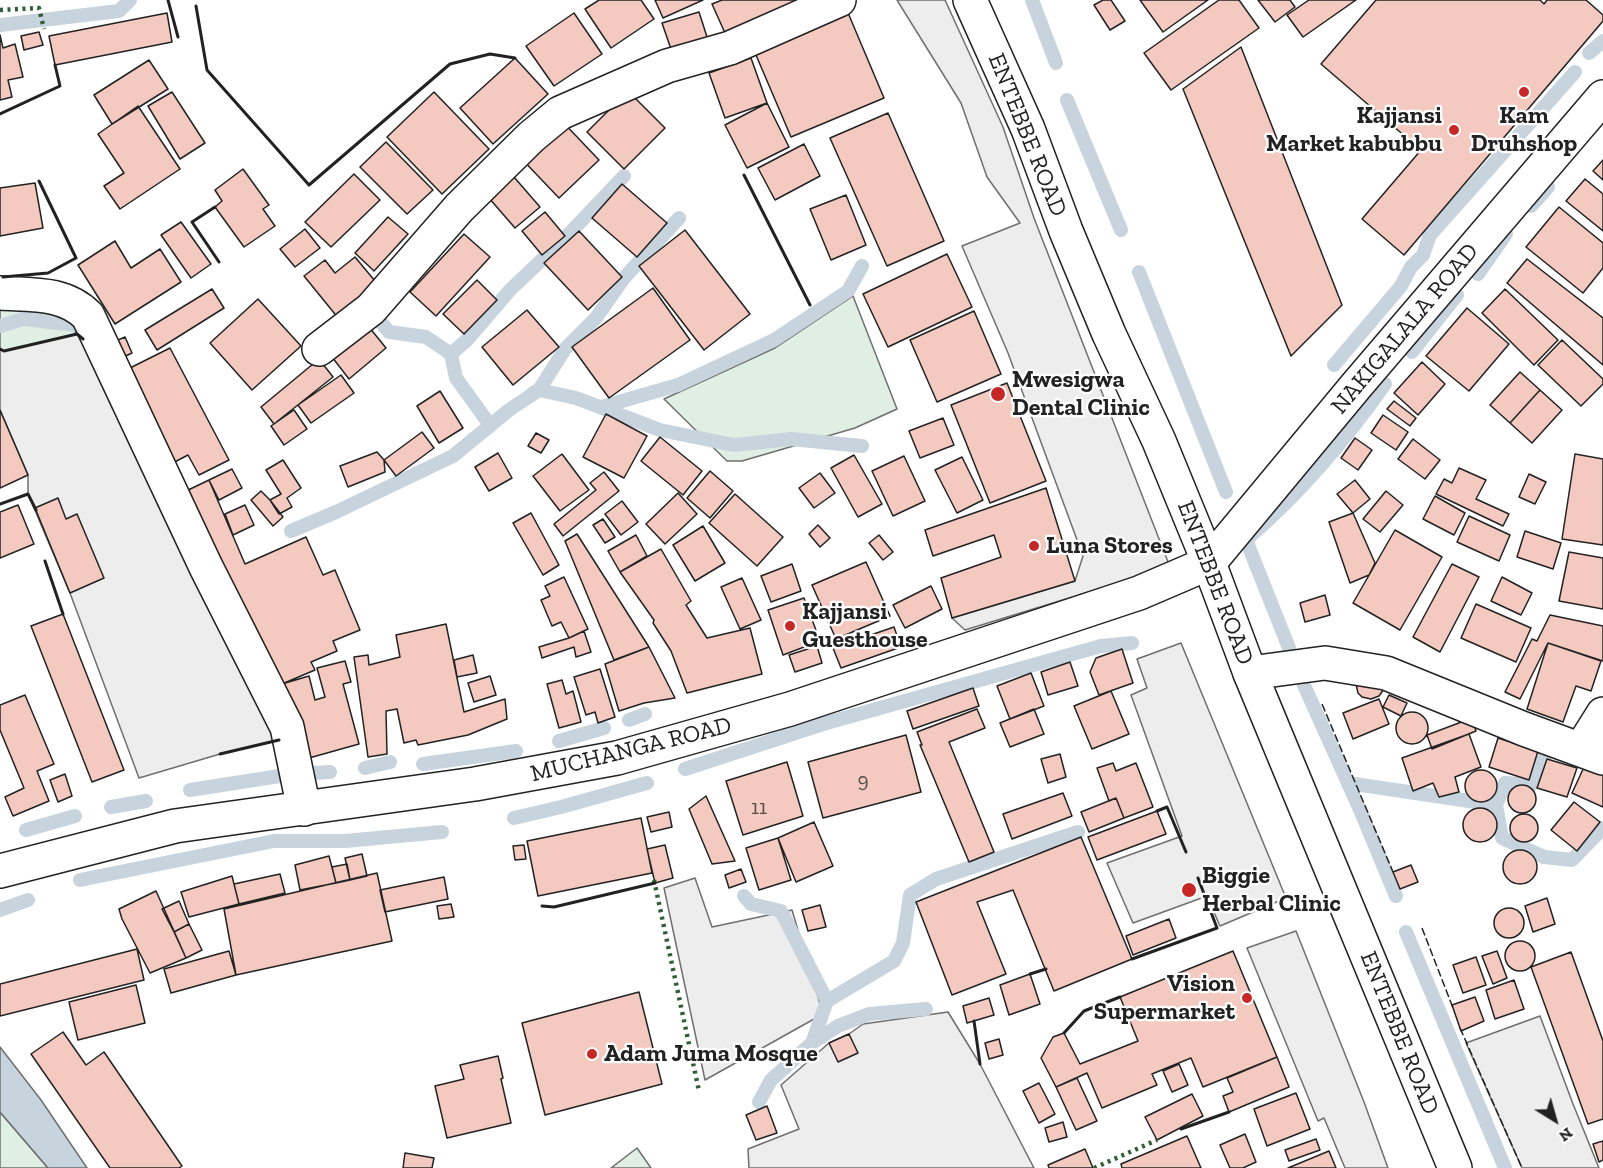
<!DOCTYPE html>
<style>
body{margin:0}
#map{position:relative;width:1603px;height:1168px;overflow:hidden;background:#fff;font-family:"Zilla Slab",serif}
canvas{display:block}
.north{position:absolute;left:1525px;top:1090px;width:60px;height:60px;-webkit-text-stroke:4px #fff;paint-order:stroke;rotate:143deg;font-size:16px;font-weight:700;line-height:24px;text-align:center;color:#222}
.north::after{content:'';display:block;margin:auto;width:21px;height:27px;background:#222;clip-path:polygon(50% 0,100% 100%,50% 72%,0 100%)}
</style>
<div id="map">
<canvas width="1603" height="1168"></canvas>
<div class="north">N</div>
</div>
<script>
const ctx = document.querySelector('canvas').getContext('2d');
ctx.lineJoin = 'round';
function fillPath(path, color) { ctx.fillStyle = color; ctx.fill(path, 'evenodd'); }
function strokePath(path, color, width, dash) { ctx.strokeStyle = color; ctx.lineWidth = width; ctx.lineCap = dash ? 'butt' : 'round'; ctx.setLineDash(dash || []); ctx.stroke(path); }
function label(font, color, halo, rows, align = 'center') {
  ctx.font = font + ' "Zilla Slab",serif'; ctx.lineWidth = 4.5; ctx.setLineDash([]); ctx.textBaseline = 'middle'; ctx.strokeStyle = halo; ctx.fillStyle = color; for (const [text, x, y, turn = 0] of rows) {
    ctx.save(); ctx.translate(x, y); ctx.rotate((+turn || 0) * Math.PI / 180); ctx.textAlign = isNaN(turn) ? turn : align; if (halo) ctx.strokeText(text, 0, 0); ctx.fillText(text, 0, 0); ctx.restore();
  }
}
const green = new Path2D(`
 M853,296L897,409L855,428L742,461H727L664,399L775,348Z
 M0,302L46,303L77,334L4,351L0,349Z
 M0,1112L48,1168H0Z
 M637,1148L651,1168H611Z`);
fillPath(green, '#e0efe3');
strokePath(green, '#6f6f6f', 1.5);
const parking = new Path2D(`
 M897,0H945L1003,127L1034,218L1170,567L965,630L952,618L1075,581L1083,556L1008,353L962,246L1020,223L987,177L961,103Z
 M77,334L94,346L280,740L220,754L139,778L70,593L28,494V475L0,410V349L4,351Z
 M1181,643L1286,898L1220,926L1207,896L1133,923L1107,863L1182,836L1131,695L1147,688L1137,659Z
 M695,878L712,927L792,910L823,1014L705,1080L664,888Z
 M1296,931L1364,1102L1388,1168H1345L1324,1118L1318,1121L1247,948Z
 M948,1012L980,1064L1034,1168H749L748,1149L799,1129L781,1085L829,1043L849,1034L863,1024Z
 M1540,1016L1573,1104L1599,1168H1522L1466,1043Z`);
fillPath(parking, '#ededed');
strokePath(parking, '#6f6f6f', 1.5);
const water = new Path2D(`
 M0,1047L41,1100L87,1168H48L0,1112Z`);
fillPath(water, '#c7d3dd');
strokePath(water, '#6f6f6f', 1.5);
strokePath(new Path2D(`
 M1032,0L1056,63
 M0,25L119,11L130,0
 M1589,53L1603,41
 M1067,100L1121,230
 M1531,206L1548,187
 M1139,272L1226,492
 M1478,274L1506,234
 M375,315L389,332L426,337L451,354
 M0,326L23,319L77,325
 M1412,352L1457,295
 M1334,365L1401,286L1411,267L1423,255L1430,235L1575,72
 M533,393L539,390L565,349L596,318L624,278L679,218
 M601,407L678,385L774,340L848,291L862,266
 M490,425L456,378L451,354L468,339L510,290L567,236L624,176
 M291,531L336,512L453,456L509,410L539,390L576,398L660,430L734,445L791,439L862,446
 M1289,648L1246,540C1299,494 1345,441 1385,384
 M1303,683L1361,812L1396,896
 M629,720L645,714
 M559,741L604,728
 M1548,750L1531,785L1505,783L1496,805L1502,838L1544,857L1572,860L1603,828
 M423,764L516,751
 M365,768L390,762
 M685,769L823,724L1101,646L1132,643
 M312,773L330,772
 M1348,783L1496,805
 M190,790L286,775
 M111,807L146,801
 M514,818L561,807L647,783
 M26,830L75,816
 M80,880L274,841H345L442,832
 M744,896L751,904L781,911L827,1001
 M0,910L28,900
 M1406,932L1505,1168
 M812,1043L838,1026L869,1014L926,1009
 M759,1102L771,1080L812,1043L827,1001L894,961L903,943L910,895L936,879L1078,832`), '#c7d3dd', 14);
const building = new Path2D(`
 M599,0H641L654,19L611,48L585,9Z
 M655,0H703L663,18Z
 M722,0H823L729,42L712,4Z
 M1103,0H1111L1125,21L1110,30L1094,5Z
 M1140,0H1208L1163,32Z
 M1219,0H1239L1259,28L1171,90L1144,53Z
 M1258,0H1290L1295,7L1275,22Z
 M1309,0H1356L1303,37L1287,15Z
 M1376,0H1540L1544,4L1547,0H1586L1603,15V21L1404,255L1362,219L1421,150L1321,64Z
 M843,1L884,98L791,137L750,41Z
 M699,12L708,40L672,52L662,23Z
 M167,13L172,42L55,65L49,36Z
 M574,13L602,54L554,86L526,46Z
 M39,32L43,45L24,50L21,36Z
 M0,35L3,48L15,44L23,77L8,80L12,97L0,100Z
 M1241,47L1342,305L1291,356L1183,89Z
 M515,58L548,94L493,144L460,108Z
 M751,58L767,103L725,118L709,73Z
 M149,60L168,89L112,124L94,95Z
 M628,91L665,128L624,169L587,132Z
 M172,92L205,143L180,159L148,106Z
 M434,92L489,149L442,194L387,137Z
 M767,103L789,147L747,168L725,125Z
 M138,106L180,169L120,209L104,186L124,173L98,134Z
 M888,113L944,241L887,266L830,138Z
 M559,118L599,160L559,198L519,156Z
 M386,142L433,190L407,214L360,167Z
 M804,144L820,176L775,200L758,168Z
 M1603,160V180L1593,171Z
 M243,169L269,205L263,209L275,226L244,247L215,207L222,201L215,190Z
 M507,169L540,207L515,228L482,190Z
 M354,174L380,200L331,247L305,222Z
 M1585,179L1603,194V231L1566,201Z
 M35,183L43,228L0,236V188Z
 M622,184L667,223L637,257L592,218Z
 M846,195L866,245L831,260L810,209Z
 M1559,207L1603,243V268L1583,293L1526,247Z
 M545,212L565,236L542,255L522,231Z
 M388,217L408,234L374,271L355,253Z
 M181,222L211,264L191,278L161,235Z
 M305,229L320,248L295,267L280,249Z
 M685,230L750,314L704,350L639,266Z
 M579,231L622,277L588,310L544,263Z
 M464,234L490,257L436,316L410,292Z
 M115,241L131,268L160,249L181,282L115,324L78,265Z
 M947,254L972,307L888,347L863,294Z
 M355,257L380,287L339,319L304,276L325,260L335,273Z
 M1527,259L1603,318V365L1507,283Z
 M477,280L497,300L464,334L443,314Z
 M653,288L690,340L609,398L572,347Z
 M212,289L224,308L157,350L145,330Z
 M1505,289L1558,340L1534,365L1482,313Z
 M258,299L301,346L252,390L210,343Z
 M1467,308L1509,344L1469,391L1426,356Z
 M527,310L559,347L513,385L482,347Z
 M974,311L1001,374L937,402L910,340Z
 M369,327L386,348L349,379L332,357Z
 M125,337L132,353L119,359L111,343Z
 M1562,340L1603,379V384L1581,406L1538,365Z
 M170,348L229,460L199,475L188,455L169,465L124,371Z
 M319,359L333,377L274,424L261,407Z
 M1422,362L1445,384L1418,415L1394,393Z
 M1520,372L1540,390L1510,423L1490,405Z
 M341,375L354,393L311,423L298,405Z
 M1007,383L1046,481L990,503L951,405Z
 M1540,390L1562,410L1532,443L1510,423Z
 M440,391L463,428L439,443L417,406Z
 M1394,401L1416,418L1410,426L1387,409Z
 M0,410L28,475L0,488Z
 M294,410L307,429L284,445L271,426Z
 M606,414L647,436L624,478L583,457Z
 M1383,415L1408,432L1396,450L1371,433Z
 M943,418L954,445L920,458L909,431Z
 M422,432L434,448L396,476L384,460Z
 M536,433L549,440L541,453L528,446Z
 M660,437L702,471L683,495L641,461Z
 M1355,438L1372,450L1358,470L1341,458Z
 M1413,439L1440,460L1425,479L1398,459Z
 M377,452L384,460L385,472L348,487L340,466Z
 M498,453L512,478L489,491L475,467Z
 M562,454L589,490L560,511L533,476Z
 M1575,454L1603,459V545L1562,539Z
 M854,455L882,504L858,517L831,468Z
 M904,456L925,501L893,516L872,471Z
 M962,457L983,500L957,513L935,470Z
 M283,460L301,488L287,498L292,507L279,514L270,500L281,494L266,470Z
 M1459,468L1486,480L1476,499L1509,514L1503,526L1436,494L1444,479L1452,483Z
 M232,469L242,488L219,500L209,480Z
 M710,471L733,491L710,518L687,498Z
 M604,472L619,491L563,536L554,524L596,490L590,483Z
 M820,473L835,493L814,508L799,488Z
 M1529,474L1546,482L1535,504L1519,497Z
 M209,480L245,564L306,537L323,575L335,570L360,630L333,641L337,651L311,662L315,670L282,684L184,492Z
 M1355,480L1370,499L1353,513L1337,494Z
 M1046,488L1075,581L952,618L941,578L1001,557L994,535L933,556L925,530Z
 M261,491L270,500L283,517L273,526L251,500Z
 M1386,491L1403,505L1380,532L1363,519Z
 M678,493L697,514L665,544L646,524Z
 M735,494L783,537L757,566L709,523Z
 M1435,496L1465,513L1454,535L1423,519Z
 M58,498L66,519L77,514L104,578L70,593L35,508Z
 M622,501L638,522L621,535L605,514Z
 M18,505L34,544L0,558V512Z
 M245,505L254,525L233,535L225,514Z
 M531,513L559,565L543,575L513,523Z
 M1353,513L1375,563L1369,575L1350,583L1329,522Z
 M1469,516L1510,535L1499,561L1457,542Z
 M603,519L615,537L605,543L593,525Z
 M818,525L830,538L820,547L809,534Z
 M703,526L725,563L695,581L673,545Z
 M1395,530L1442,557L1400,630L1353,603Z
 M1525,531L1561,543L1553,569L1517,557Z
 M577,534L649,647L614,660L565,541Z
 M636,535L647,556L620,572L608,551Z
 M879,535L893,552L883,560L869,543Z
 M661,549L691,601L686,605L707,638L750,628L762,674L687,693L671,651L653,623L654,620L620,572Z
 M1569,552L1603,558V609L1559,601Z
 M866,562L890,616L836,639L812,585Z
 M792,564L801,591L771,602L761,576Z
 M1452,564L1479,577L1440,652L1413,637Z
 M564,577L588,629L569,638L561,622L552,626L541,600L550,596L545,586Z
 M1502,577L1532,593L1521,615L1491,601Z
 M742,578L761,620L740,629L721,587Z
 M931,586L942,609L905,628L893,605Z
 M1325,595L1330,615L1305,622L1300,603Z
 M804,598L820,641L783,655L768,610Z
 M1476,604L1531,628L1516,662L1461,638Z
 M63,614L124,770L92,782L31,626Z
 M1550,615L1603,626V661L1548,643L1520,699L1505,692L1532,639L1537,641Z
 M446,624L464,712L505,699L507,719L468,735L418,745L416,740L404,743L397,709L386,711L387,754L368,757L354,657L368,655L369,665L400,657L396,635Z
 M894,627L901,647L841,668L833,648Z
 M584,631L591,652L576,657L574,647L542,658L539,647L569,638Z
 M1548,643L1601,661L1591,691L1576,686L1563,722L1527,709Z
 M817,646L822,663L795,672L789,655Z
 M649,647L675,698L644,703L619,711L605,664Z
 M1122,649L1133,683L1099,695L1090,672L1096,658Z
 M473,655L477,673L457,677L454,660Z
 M345,661L351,682L343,684L359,744L302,760L282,684L309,676L315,700L325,697L317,668Z
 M1070,662L1078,686L1048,695L1041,672Z
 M600,669L615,717L598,723L595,712L586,715L574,677Z
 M1031,673L1044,706L1010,719L997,686Z
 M490,676L496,695L474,702L468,683Z
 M562,680L566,694L573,691L581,722L559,728L547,684Z
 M1356,684L1384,689L1379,696L1371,699L1362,697L1358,693Z
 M973,688L979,706L913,729L907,711Z
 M1111,691L1129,734L1092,749L1074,706Z
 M25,695L54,764L37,771L49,801L13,816L5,797L24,788L0,730V705Z
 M1389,695L1407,703L1401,716L1383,707Z
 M1379,699L1389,724L1353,739L1343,713Z
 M977,709L985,728L949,742L994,852L969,862L920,745H922L917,732Z
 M1034,709L1044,734L1010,747L1000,723Z
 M1396 728a16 16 0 1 1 32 0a16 16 0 1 1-32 0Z
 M1472,718L1476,731L1432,749L1427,735Z
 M1469,734L1481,767L1455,777L1459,792L1439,797L1433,783L1413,791L1402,758Z
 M906,735L921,792L823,818L808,762Z
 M1498,738L1538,751L1529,780L1489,767Z
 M1060,754L1066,777L1048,783L1041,759Z
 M1547,759L1577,768L1567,797L1537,788Z
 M787,762L803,816L743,835L726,781Z
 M1113,763L1116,771L1136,763L1153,807L1124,818L1116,798L1109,801L1097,768Z
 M1585,765L1603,773V807L1572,793Z
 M1465 786a16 16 0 1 1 32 0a16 16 0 1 1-32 0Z
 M65,774L72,796L58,802L50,780Z
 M1508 799a14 14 0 1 1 28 0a14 14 0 1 1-28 0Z
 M1063,793L1072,816L1012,839L1003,814Z
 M706,796L735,861L712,864L689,809Z
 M1116,798L1124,818L1089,832L1081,812Z
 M1574,802L1600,822L1577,851L1551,830Z
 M1463 825a17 17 0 1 1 34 0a17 17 0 1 1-34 0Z
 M1157,811L1166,834L1097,860L1088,837Z
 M669,812L672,827L651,832L647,817Z
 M1510 828a14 14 0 1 1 28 0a14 14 0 1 1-28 0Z
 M641,818L652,873L538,896L527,841Z
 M814,822L833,866L796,882L778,838Z
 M1081,837L1132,959L1054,991L1013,890L977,902L1006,974L952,995L916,902Z
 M778,838L791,880L759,890L746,848Z
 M524,845L526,859L515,860L513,846Z
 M665,845L673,878L655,883L647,849Z
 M1503 867a17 17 0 1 1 34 0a17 17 0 1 1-34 0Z
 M362,854L367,876L350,880L345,858Z
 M329,856L336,883L300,890L295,865Z
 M347,864L350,880L336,883L332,867Z
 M1411,865L1418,882L1400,889L1393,872Z
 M741,869L746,882L729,888L725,875Z
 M377,873L392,941L236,975L224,909Z
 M280,874L285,893L239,904L234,884Z
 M232,876L239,904L189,917L181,892Z
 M444,877L448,899L385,912L380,890Z
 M156,891L186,958L150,973L122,919L119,909Z
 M1547,898L1555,924L1533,932L1525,906Z
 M179,901L189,924L174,932L162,909Z
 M451,904L454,917L439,919L437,906Z
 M820,905L826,927L808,931L802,910Z
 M1494 923a15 15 0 1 1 30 0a15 15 0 1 1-30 0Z
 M1169,919L1176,938L1133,955L1126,936Z
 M189,924L202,950L186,958L174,932Z
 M1505 956a15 15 0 1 1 30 0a15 15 0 1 1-30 0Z
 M137,949L144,980L0,1016V984Z
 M229,951L236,975L171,993L164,969Z
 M1233,951L1277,1057L1203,1087L1191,1058L1152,1074L1157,1085L1102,1108L1087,1073L1056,1087L1041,1058L1053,1037L1064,1033L1080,1064L1138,1041L1120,997Z
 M1497,951L1507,978L1493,984L1482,956Z
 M1571,952L1603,1041V1119L1588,1124L1531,967Z
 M1476,957L1486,985L1463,993L1453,965Z
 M1030,974L1040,1004L1009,1015L1000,985Z
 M1514,980L1524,1009L1495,1019L1486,990Z
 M136,985L145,1023L78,1040L69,1002Z
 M639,992L662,1084L545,1115L522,1023Z
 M1475,997L1484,1021L1461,1031L1452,1005Z
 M989,998L994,1015L967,1023L963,1006Z
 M63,1032L86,1065L104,1052L182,1166L179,1168H110L31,1054Z
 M849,1034L858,1053L838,1062L829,1043Z
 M999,1039L1003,1055L989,1059L985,1043Z
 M498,1056L503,1078L501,1079L511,1123L447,1138L435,1086L464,1079L460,1065Z
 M1277,1057L1289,1087L1229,1112L1223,1096L1233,1092L1227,1078Z
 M1179,1064L1188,1085L1172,1092L1163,1071Z
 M1077,1078L1097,1121L1076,1130L1056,1087Z
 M1039,1083L1055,1114L1039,1123L1023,1091Z
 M1296,1093L1310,1129L1267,1146L1254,1109Z
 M1192,1094L1203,1116L1157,1140L1145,1117Z
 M767,1106L777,1133L756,1140L746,1115Z
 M1063,1122L1067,1137L1049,1142L1045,1128Z
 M1245,1134L1256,1162L1243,1168H1230L1220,1145Z
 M1187,1136L1201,1168H1122L1121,1164Z
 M1316,1139L1320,1150L1289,1161L1285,1150Z
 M1603,1141V1160L1599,1162L1593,1144Z
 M1085,1149L1093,1168H1049L1048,1165Z
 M1329,1151L1336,1168H1288Z
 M405,1153L434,1158L432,1168H403Z`);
fillPath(building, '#f3c9c0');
strokePath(building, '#222', 1.5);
const minor = new Path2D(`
 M0,293C32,295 65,292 88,316L206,567L287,727L304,809
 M319,349L371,309L459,208L531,137L560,113L667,66L730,48L839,0
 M1250,673L1325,663L1386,673L1524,729L1603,758
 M1581,749L1603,714`);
const tertiary = new Path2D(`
 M0,871L175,826L475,784L617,758L790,709L1139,593L1209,563L1356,386L1603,97`);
const primary = new Path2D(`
 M970,0L1028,129L1066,231L1109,334L1159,441L1209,563L1250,673L1455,1168`);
strokePath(minor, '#222', 36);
strokePath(tertiary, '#222', 36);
strokePath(primary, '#222', 36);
strokePath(minor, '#fff', 33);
strokePath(tertiary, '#fff', 33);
strokePath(primary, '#fff', 33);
strokePath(new Path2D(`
 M0,10L39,8L44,29
 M654,880L699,1091
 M1094,1168L1157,1140`), '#2f5e38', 4.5, [3, 4.5]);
strokePath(new Path2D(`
 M1322,704L1393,872
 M1422,928L1453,1008
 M1460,1028L1522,1168`), '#222', 1.5, [8, 3]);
strokePath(new Path2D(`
 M168,0L178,37
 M196,6L207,70L309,185L450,64L490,54L515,58
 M0,114L60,86L55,65
 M744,175L810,305
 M215,207L192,222L219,262
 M3,277L48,273L76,258L39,181
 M0,349L4,351L77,334L83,339
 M0,504L28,494L36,510
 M45,561L63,614
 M220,754L279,740
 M1157,811L1167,807L1186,852
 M542,906L554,907L655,883
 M1132,959L1217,928L1198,878
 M1030,974L1046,969
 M974,1021L980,1064
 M1064,1033L1084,1011L1120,997
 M1181,1129L1229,1112`), '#222', 3);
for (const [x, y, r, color] of [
 [1524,92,6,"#c62828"],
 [1454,130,6,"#c62828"],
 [998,394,8,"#c62828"],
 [1034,546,6,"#c62828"],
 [790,626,6,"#c62828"],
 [1189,890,8,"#c62828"],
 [1247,998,6,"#c62828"],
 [592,1054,6,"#c62828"]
]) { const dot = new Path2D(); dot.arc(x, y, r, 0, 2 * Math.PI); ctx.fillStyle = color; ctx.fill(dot); strokePath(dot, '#fff', 2); }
label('21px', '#564c4a', null, [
 ["9",863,781],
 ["11",759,808]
]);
label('bold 24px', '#222', '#fff', [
 ["Kajjansi",1442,116,"right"],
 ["Market kabubbu",1442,144,"right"],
 ["Kam",1524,116,"center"],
 ["Druhshop",1524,144,"center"],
 ["Mwesigwa",1012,380],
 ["Dental Clinic",1012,408],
 ["Luna Stores",1046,546],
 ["Kajjansi",802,612],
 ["Guesthouse",802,640],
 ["Biggie",1202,876],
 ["Herbal Clinic",1202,904],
 ["Vision",1235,984,"right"],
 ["Supermarket",1235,1012,"right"],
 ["Adam Juma Mosque",604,1054]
], 'left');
label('24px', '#222', '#fff', [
 ["ENTEBBE ROAD",1027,135,68],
 ["NAKIGALALA ROAD",1405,329,-50],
 ["ENTEBBE ROAD",1215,583,69],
 ["MUCHANGA ROAD",631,750,-14],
 ["ENTEBBE ROAD",1399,1033,68]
]);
</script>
